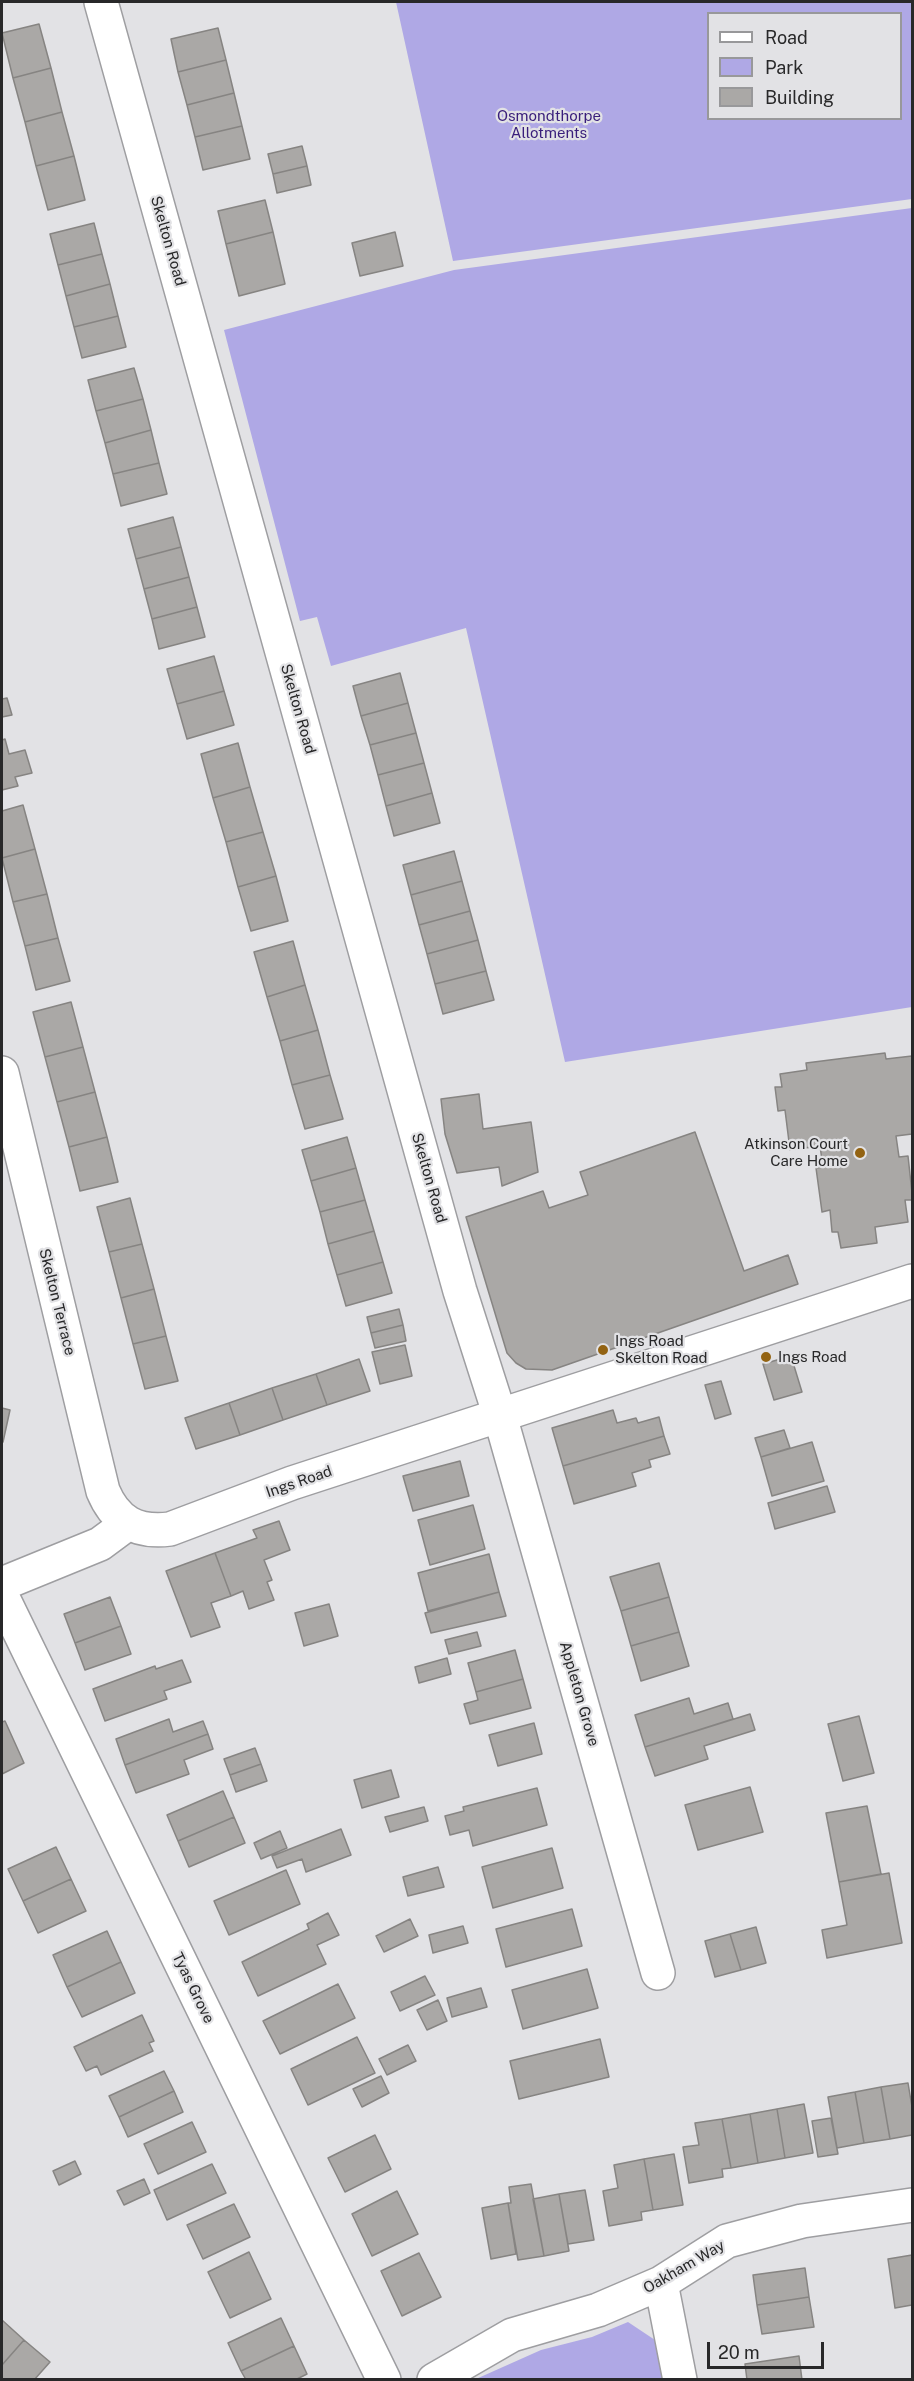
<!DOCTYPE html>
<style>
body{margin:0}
#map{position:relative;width:914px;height:2381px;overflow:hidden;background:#e2e2e5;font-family:"Public Sans",sans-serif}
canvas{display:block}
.frame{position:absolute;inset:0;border:3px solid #282829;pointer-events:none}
.legend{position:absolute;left:707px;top:12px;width:195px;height:108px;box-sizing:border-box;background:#e2e2e5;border:2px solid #98989a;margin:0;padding:8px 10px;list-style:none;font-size:18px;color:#282829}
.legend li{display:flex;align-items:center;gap:12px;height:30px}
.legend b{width:30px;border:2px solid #98989a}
.scale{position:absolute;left:707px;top:2342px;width:117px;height:27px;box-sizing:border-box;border:3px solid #282829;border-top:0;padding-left:8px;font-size:18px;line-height:21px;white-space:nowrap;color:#282829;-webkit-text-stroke:4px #e2e2e5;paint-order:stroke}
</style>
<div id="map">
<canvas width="914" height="2381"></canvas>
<div class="frame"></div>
<ul class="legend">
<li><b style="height:8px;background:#fff"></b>Road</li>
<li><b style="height:16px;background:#afa8e5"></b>Park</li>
<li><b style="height:16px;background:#aaa8a6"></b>Building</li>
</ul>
<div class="scale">20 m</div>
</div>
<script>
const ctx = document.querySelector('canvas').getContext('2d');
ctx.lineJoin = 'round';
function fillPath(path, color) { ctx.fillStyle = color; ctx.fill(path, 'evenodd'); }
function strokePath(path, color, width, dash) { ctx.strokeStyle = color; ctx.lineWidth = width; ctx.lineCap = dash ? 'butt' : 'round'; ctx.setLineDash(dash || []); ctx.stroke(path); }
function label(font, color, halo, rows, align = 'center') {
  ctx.font = font + ' "Public Sans",sans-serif'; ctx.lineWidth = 4.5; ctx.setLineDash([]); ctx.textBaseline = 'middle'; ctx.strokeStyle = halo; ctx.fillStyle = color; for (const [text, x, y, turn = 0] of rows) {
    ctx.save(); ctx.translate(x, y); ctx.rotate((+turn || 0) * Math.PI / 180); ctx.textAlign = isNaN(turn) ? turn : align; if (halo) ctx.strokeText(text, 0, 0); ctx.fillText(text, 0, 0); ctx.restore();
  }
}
fillPath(new Path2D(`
 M396,2H912V199L453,261ZM708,14H900V118H708Z
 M912,208V1007L565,1062L466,628L331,666L317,617L300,621L224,330L454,270Z
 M628,2322L655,2340L663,2379H476L541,2350L592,2337Z`), '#afa8e5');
const building = new Path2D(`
 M39,24L51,68L13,78L2,33Z
 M218,28L226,60L178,72L171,39Z
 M226,60L234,93L187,105L178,72Z
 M51,68L62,112L25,122L13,78Z
 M234,93L242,126L195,137L187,105Z
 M62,112L74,156L36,166L25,122Z
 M242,126L250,159L203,170L195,137Z
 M302,146L307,166L273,174L268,154Z
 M74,156L85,200L48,210L36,166Z
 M307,166L311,185L277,193L273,174Z
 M265,200L273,232L226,244L218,211Z
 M94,223L102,254L58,265L50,234Z
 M273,232L285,284L239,296L226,244Z
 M395,232L403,266L360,276L352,243Z
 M102,254L110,284L66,296L58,265Z
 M110,284L118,316L74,327L66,296Z
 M118,316L126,347L82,358L74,327Z
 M134,368L143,399L96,411L88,380Z
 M143,399L151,430L105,443L96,411Z
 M151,430L159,463L113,474L105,443Z
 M159,463L167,494L121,506L113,474Z
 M173,517L181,547L136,559L128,529Z
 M181,547L189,577L144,589L136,559Z
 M189,577L197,607L152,619L144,589Z
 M197,607L205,637L159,649L152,619Z
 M214,656L224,691L177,704L167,669Z
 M400,673L408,703L361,716L353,686Z
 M224,691L234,725L187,739L177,704Z
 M7,698L12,715L2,717V699Z
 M408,703L416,733L370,745L361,716Z
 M416,733L424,763L378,775L370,745Z
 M5,739L9,754L25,750L32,773L15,777L18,786L2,790V740Z
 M238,743L250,787L213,798L201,754Z
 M424,763L432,793L386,806L378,775Z
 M250,787L263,832L226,842L213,798Z
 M432,793L440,823L394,836L386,806Z
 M23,805L35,849L2,858V811Z
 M263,832L276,876L238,887L226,842Z
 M35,849L47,894L13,902L2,858Z
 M454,851L462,881L411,895L403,865Z
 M276,876L288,921L251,931L238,887Z
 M462,881L470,911L419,925L411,895Z
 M47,894L58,938L25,946L13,902Z
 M470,911L478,940L427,954L419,925Z
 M58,938L70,981L36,990L25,946Z
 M478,940L486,971L435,984L427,954Z
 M293,941L305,985L267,997L254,952Z
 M486,971L494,1000L443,1014L435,984Z
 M305,985L318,1030L280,1041L267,997Z
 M71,1002L83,1047L45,1057L33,1012Z
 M318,1030L330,1075L292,1085L280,1041Z
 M83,1047L95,1092L57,1102L45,1057Z
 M885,1053L886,1059L912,1056V1134L896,1136L899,1157L908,1156L912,1193V1200H905L908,1222L875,1227L877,1243L841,1248L838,1232H832L830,1210L822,1212L816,1168L823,1167L820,1146L790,1150L785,1110L778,1111L775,1087H782L780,1074L807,1070L806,1063Z
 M330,1075L343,1119L305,1129L292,1085Z
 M95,1092L107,1137L69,1147L57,1102Z
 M479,1094L483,1129L531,1122L538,1172L502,1186L499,1167L457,1173L445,1134L441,1099Z
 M695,1132L744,1271L788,1255L798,1284L552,1370L526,1369L516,1363L507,1353L466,1217L543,1191L549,1208L588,1195L580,1172Z
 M107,1137L118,1182L80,1191L69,1147Z
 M347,1137L356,1168L311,1181L302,1150Z
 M356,1168L365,1200L320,1212L311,1181Z
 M130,1198L142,1244L109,1252L97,1207Z
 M365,1200L374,1231L328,1244L320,1212Z
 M374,1231L383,1262L337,1275L328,1244Z
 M142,1244L154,1289L121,1298L109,1252Z
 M383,1262L392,1293L346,1306L337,1275Z
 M154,1289L166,1336L133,1344L121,1298Z
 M399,1309L403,1325L371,1333L367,1317Z
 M403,1325L406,1341L375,1348L371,1333Z
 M166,1336L178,1381L145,1389L133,1344Z
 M405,1345L412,1376L380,1384L372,1352Z
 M791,1356L802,1392L774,1400L763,1364Z
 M359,1359L370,1391L327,1405L316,1374Z
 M316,1374L327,1405L283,1420L272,1388Z
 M721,1381L731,1414L715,1419L705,1385Z
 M272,1388L283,1420L240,1435L229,1403Z
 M229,1403L240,1435L196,1449L185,1418Z
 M2,1408L10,1410L3,1442H2Z
 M613,1410L617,1423L636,1418L638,1423L659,1417L664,1436L563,1466L552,1428Z
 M784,1430L790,1448L761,1457L755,1438Z
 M664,1436L670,1454L649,1460L651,1467L632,1473L636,1486L574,1504L563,1466Z
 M812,1442L824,1481L772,1496L761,1457Z
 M460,1461L469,1496L413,1511L403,1476Z
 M827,1486L835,1512L775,1529L768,1503Z
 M473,1505L485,1549L430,1565L418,1520Z
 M279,1521L290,1550L264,1560L272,1580L267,1582L274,1600L249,1609L243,1591L231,1596L215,1553L257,1538L253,1530Z
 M215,1553L231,1596L211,1603L220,1627L191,1637L166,1571Z
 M489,1554L499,1592L428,1611L418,1573Z
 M659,1563L669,1597L621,1611L610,1577Z
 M499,1592L506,1616L431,1633L425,1613Z
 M110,1597L121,1626L75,1643L64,1614Z
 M669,1597L679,1632L631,1646L621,1611Z
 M329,1604L338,1636L304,1646L295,1613Z
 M121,1626L131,1654L85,1670L75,1643Z
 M477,1632L481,1646L449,1654L445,1640Z
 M679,1632L689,1666L641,1681L631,1646Z
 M515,1650L523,1679L476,1692L468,1663Z
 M447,1658L451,1674L419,1683L415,1667Z
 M182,1660L191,1682L164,1691L167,1699L105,1721L93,1689L155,1666L156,1669Z
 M523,1679L531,1708L470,1724L464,1704L478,1700L476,1692Z
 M689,1698L694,1714L728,1703L733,1719L645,1747L635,1715Z
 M750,1714L755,1730L704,1746L708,1759L655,1776L645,1747Z
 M859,1716L874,1773L843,1781L828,1724Z
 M169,1719L173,1732L203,1721L208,1734L125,1765L116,1739Z
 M5,1721L24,1763L2,1774V1722Z
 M534,1723L542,1754L498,1766L489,1735Z
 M208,1734L213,1749L184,1760L189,1774L136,1793L125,1765Z
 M255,1748L261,1764L230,1775L224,1759Z
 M261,1764L267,1781L236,1792L230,1775Z
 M391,1770L399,1797L362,1808L354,1780Z
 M750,1787L763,1832L698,1850L685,1805Z
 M537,1788L547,1825L473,1846L469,1830L450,1835L445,1816L464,1811L463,1807Z
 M223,1791L234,1817L178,1841L167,1815Z
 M867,1806L881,1874L839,1882L826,1813Z
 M424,1807L428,1821L390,1832L385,1817Z
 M234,1817L245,1843L189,1867L178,1841Z
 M341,1829L351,1855L306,1872L302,1859L277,1868L272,1856Z
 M280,1831L287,1848L261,1859L254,1843Z
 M56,1847L71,1879L23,1901L8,1869Z
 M552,1848L563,1888L493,1908L482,1867Z
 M438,1867L444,1887L408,1896L403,1877Z
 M286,1870L300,1904L229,1935L214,1901Z
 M889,1873L902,1943L827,1958L822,1930L847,1925L839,1882Z
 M71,1879L86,1911L38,1933L23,1901Z
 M572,1909L582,1946L506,1967L496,1929Z
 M328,1913L339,1935L317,1945L326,1964L258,1996L242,1962L309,1929L307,1924Z
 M410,1919L418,1936L384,1952L376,1936Z
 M463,1926L468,1943L433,1953L429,1935Z
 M756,1927L766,1963L741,1970L730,1934Z
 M107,1931L121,1962L67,1987L53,1955Z
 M730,1934L741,1970L715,1977L705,1941Z
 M121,1962L135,1993L82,2017L67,1987Z
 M587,1969L598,2008L523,2029L512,1990Z
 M425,1976L435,1995L400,2011L391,1992Z
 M338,1984L355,2018L280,2054L263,2021Z
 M481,1988L487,2007L452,2017L447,1998Z
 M438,2000L447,2021L427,2030L417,2010Z
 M142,2015L154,2041L149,2043L153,2051L101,2075L97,2066L86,2071L74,2047Z
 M357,2037L375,2073L308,2105L291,2069Z
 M600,2039L609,2077L519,2099L510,2061Z
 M408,2045L416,2061L387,2075L379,2059Z
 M164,2071L174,2091L119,2117L109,2096Z
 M381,2076L389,2093L362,2107L353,2089Z
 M908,2083L912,2107V2135L890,2139L881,2087Z
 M881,2087L890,2139L864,2143L855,2092Z
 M174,2091L183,2112L128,2137L119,2117Z
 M855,2092L864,2143L837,2148L828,2097Z
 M804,2104L813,2153L785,2158L777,2109Z
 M777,2109L785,2158L758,2163L750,2114Z
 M750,2114L758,2163L731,2168L722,2119Z
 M831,2118L838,2154L818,2157L812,2121Z
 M722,2119L731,2168L722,2169L723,2177L689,2183L683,2147L699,2145L695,2123Z
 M192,2122L206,2152L158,2174L144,2144Z
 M375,2135L391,2169L345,2192L328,2158Z
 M674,2154L683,2205L653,2210L644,2159Z
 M644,2159L653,2210L641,2212L642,2220L609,2226L603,2191L618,2188L614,2165Z
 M75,2161L81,2174L59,2185L53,2171Z
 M212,2164L226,2193L167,2220L154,2190Z
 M144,2179L150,2193L124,2205L117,2191Z
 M531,2184L544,2256L518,2260L508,2203H511L509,2187Z
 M585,2190L594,2240L568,2244L559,2194Z
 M397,2191L418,2234L372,2256L352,2214Z
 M559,2194L569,2251L544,2256L533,2199Z
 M508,2203L516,2254L491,2259L482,2208Z
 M234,2204L250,2237L203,2259L187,2225Z
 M249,2252L271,2299L230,2318L208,2272Z
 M419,2253L441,2297L402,2316L381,2271Z
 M912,2255V2305L895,2308L888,2259Z
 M805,2268L809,2297L757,2305L753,2275Z
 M809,2297L814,2327L762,2334L757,2305Z
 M281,2318L294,2346L241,2371L228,2343Z
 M2,2320L24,2340L2,2365Z
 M24,2340L50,2362L34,2380H2V2365Z
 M294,2346L307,2374L295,2380H242L245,2378L241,2371Z
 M799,2356L802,2380H747L745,2364Z`);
fillPath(building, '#aaa8a6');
strokePath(building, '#868482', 1.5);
const street = new Path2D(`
 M101,2L460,1291L500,1416L658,1973
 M2,1073L103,1491C116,1522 137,1533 170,1529L292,1483L912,1281
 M2,1584L100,1544L127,1524
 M2,1596L384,2380
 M661,2283L680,2380
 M434,2380L512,2335L598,2310L661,2283L727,2241L802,2221L912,2205`);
strokePath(street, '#9e9ea1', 36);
strokePath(street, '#fff', 33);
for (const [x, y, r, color] of [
 [860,1153,6,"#936312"],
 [603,1350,6,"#936312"],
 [766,1357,6,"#936312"]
]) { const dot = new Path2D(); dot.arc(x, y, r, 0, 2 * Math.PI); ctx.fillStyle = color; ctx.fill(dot); strokePath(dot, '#e2e2e5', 2); }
label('15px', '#391e7b', '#e2e2e5', [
 ["Osmondthorpe",549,116],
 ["Allotments",549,133]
]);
label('15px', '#282829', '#e2e2e5', [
 ["Skelton Road",168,241,74],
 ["Skelton Road",298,709,74],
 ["Skelton Road",429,1178,74],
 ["Skelton Terrace",57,1302,76],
 ["Ings Road",299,1482,-19],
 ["Appleton Grove",579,1694,74],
 ["Tyas Grove",193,1988,64],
 ["Oakham Way",684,2267,-30]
]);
label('15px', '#282829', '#e2e2e5', [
 ["Atkinson Court",848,1144,"right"],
 ["Care Home",848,1161,"right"],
 ["Ings Road",615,1341],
 ["Skelton Road",615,1358],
 ["Ings Road",778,1357]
], 'left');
</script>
